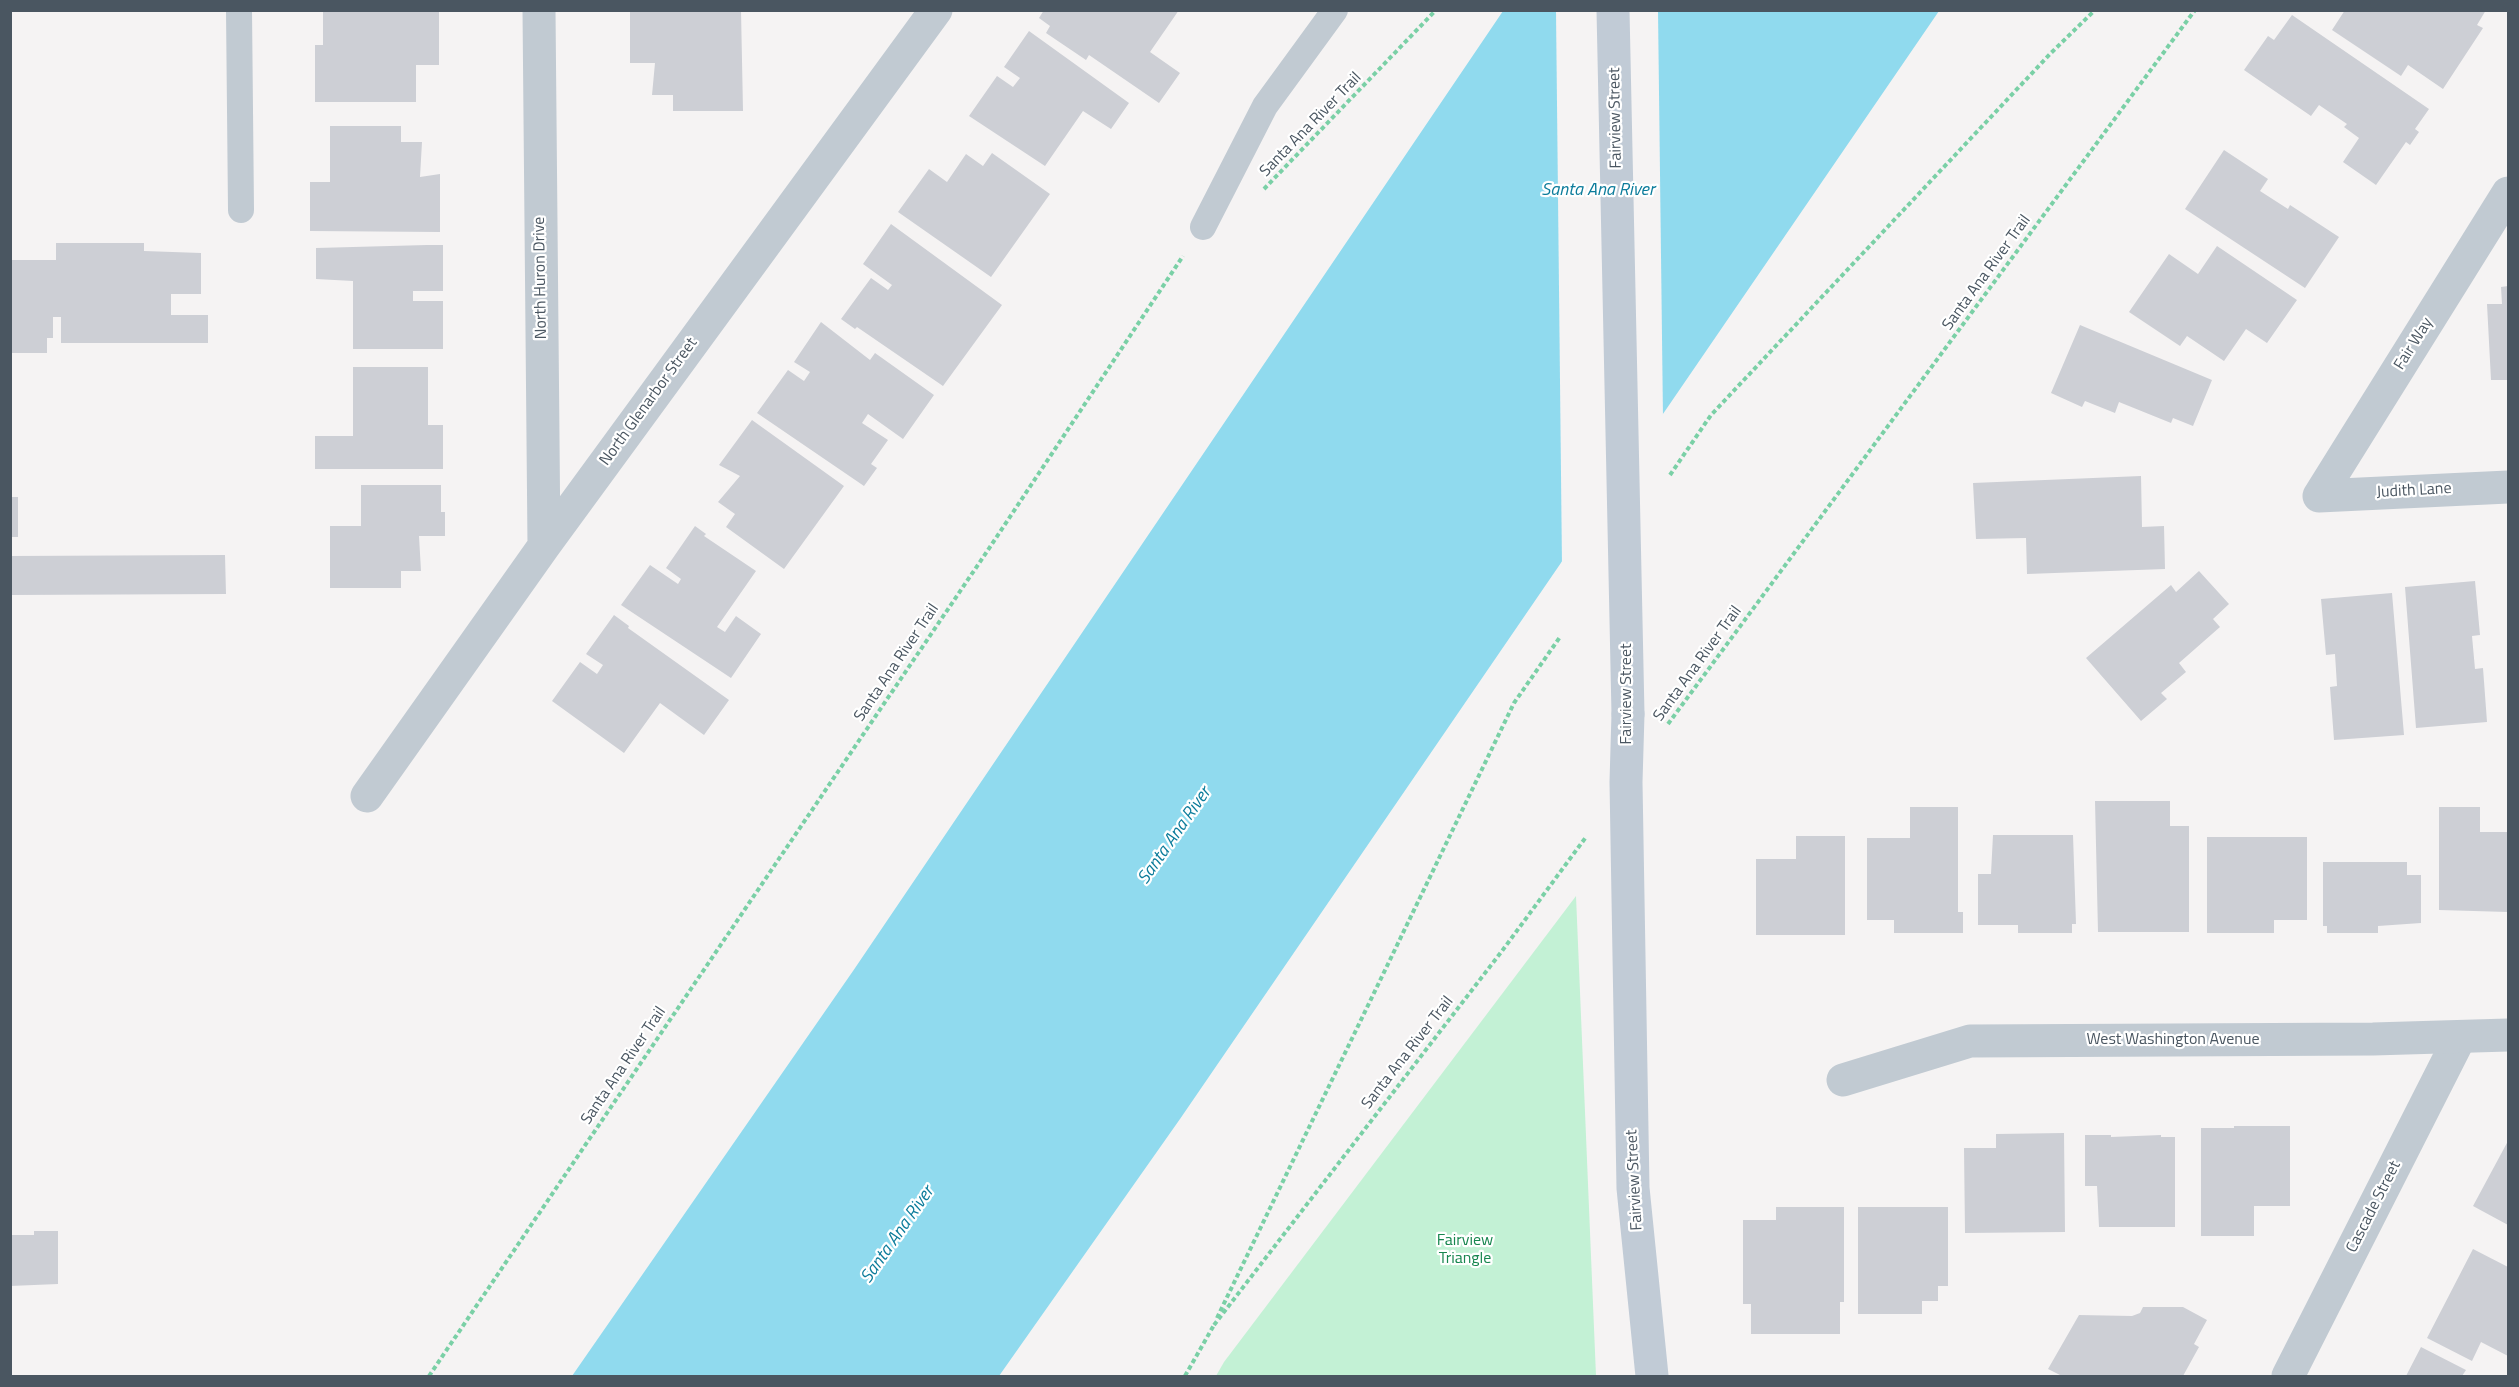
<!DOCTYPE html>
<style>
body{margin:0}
#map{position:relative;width:2519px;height:1387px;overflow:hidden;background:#f5f3f3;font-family:"Titillium Web",sans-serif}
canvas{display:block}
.frame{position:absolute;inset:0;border:12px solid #4a5661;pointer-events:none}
</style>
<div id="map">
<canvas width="2519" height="1387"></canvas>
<div class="frame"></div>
</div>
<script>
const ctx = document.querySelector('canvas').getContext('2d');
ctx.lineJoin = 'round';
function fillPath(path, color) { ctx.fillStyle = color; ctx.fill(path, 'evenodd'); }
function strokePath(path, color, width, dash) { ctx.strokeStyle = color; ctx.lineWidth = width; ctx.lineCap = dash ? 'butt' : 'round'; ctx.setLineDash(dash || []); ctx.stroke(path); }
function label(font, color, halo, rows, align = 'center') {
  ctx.font = font + ' "Titillium Web",sans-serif'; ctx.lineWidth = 4.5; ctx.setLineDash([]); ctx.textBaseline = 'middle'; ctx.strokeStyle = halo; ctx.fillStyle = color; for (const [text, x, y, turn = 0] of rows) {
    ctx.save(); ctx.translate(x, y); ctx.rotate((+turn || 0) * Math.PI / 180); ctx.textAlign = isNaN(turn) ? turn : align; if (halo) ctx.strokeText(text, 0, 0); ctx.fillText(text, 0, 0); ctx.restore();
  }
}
fillPath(new Path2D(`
 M1576,896L1596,1376H1216L1224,1362Z`), '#c3f1d5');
fillPath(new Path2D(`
 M1503,11H1939L1180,1119L999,1376H572L853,971Z`), '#90daee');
fillPath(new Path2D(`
 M1556,11H1658L1663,419L1562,566Z`), '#f5f3f3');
fillPath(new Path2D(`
 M323,10H439V65H416V102H315V45H323Z
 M630,10H741L743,111H673V95H652L655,63H630Z
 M1044,10H1179L1150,52L1180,73L1159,103L1089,55L1086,60L1046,33L1050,26L1039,18Z
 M2345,10H2486L2477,25L2483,28L2443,89L2408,65L2401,76L2332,30Z
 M2292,15L2429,109L2415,129L2419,132L2410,145L2406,142L2376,185L2343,162L2359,138L2344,127L2347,124L2319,105L2311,116L2244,70L2268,36L2274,40Z
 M1029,31L1129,103L1111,129L1083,111L1045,166L969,116L997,76L1013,87L1020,78L1004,67Z
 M330,126H401V142H422L420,177L440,174V232L310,231V182H330Z
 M2224,150L2268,179L2260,191L2288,209L2290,205L2339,237L2305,288L2185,209Z
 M992,153L1050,194L991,277L898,212L929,169L947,182L966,154L983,166Z
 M891,224L1002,305L943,386L857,327L855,329L841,319L871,278L888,290L892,285L863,264Z
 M56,243H144V251L201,253V294H171V315H208V343H61V317H53V338H47V353H10V260H56Z
 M427,245H443V291H413V301H443V349H353V281L316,279V248Z
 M2217,246L2297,300L2267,343L2246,329L2224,361L2187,336L2180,346L2129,312L2169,254L2198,274Z
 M2508,286V380H2491L2487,304H2502L2501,287Z
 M821,322L870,360L875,353L934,395L903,439L868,414L862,423L888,440L871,464L877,468L864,486L757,413L788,370L804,381L810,372L794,362Z
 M2080,325L2212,380L2193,426L2173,418L2171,423L2119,402L2115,413L2085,401L2082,407L2051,393Z
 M353,367H428V425H443V469H315V436H353Z
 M752,420L844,486L784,569L726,527L735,514L718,502L740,476L719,465Z
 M2141,476L2142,527L2164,526L2165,569L2027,574L2026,538L1976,539L1973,483Z
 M361,485H441V512H445V536H419L421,571H401V588H330V526H361Z
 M10,497H18V537H10Z
 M695,526L706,534L704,536L756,571L717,627L725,632L736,616L761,634L731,678L621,605L650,565L678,584L681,579L666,568Z
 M225,555L226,594L10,595V556Z
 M2199,571L2229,604L2213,619L2220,627L2179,663L2186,672L2161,693L2167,699L2141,721L2086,658L2171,585L2176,592Z
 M2475,581L2480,635L2472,636L2475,669L2483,668L2487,722L2416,728L2405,587Z
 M2392,593L2404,735L2334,740L2330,687L2337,686L2335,654L2326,655L2321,599Z
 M614,615L629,626L628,628L729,700L704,735L660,703L624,753L552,701L580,662L597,674L603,665L586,654Z
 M2095,801H2170V826H2189V932H2098Z
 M1910,807H1958V912H1963V933H1894V920H1867V838H1910Z
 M2439,807H2480V832H2508V912L2439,910Z
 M1993,835H2073L2076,924H2072V933H2018V925H1978V874H1991Z
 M1796,836H1845V935H1756V859H1796Z
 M2207,837H2307V920H2274V933H2207Z
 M2323,862H2407V875H2421V923L2378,926V933H2327V926H2323Z
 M2234,1126H2290V1206H2254V1236H2201V1128H2234Z
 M2064,1133L2065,1232L1965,1233L1964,1148H1996V1134Z
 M2085,1135H2111V1137L2161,1135V1137H2175V1227H2099L2097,1186H2085Z
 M2508,1141V1225L2473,1206Z
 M1776,1207H1844V1302H1840V1334H1751V1304H1743V1220H1776Z
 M1858,1207H1948V1286H1938V1301H1922V1314H1858Z
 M34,1231H58V1284L10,1286V1235H34Z
 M2473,1249L2508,1267V1356L2481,1342L2472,1361L2427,1338Z
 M2143,1307H2183L2207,1320L2194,1344L2199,1347L2183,1376H2062L2048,1369L2079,1315L2132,1316L2140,1313Z
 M2421,1347L2466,1370L2462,1376H2406Z`), '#cdcfd5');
strokePath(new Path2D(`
 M1264,189L1436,10
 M1670,475L1711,415L2050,54L2095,10
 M1668,724L2195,10
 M1217,1318L1514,703L1560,637
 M1214,1325L1502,951L1586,837
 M429,1376L988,550L1183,256
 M1185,1376L1214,1325`), '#7ad0a6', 4, [4.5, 3]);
strokePath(new Path2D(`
 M239,10L241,210
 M1203,227L1265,106L1335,10`), '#c1cad2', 26);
strokePath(new Path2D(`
 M539,10L544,546
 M2319,496L2508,193
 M2319,496L2508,487
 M367,796L544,546L936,10
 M2288,1376L2460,1037`), '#c1cad2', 33);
strokePath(new Path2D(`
 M1843,1080L1970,1041L2373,1039L2508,1035`), '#c1cad2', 33);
strokePath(new Path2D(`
 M1628,714L1626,782L1633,1188L1652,1376`), '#c1cbd6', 33);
strokePath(new Path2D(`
 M1613,10L1628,714`), '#c1cbd6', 33);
label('16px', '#4a5661', '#fff', [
 ["Fairview Street",1616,118,-91],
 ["Santa Ana River Trail",1311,125,-46],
 ["Santa Ana River Trail",1987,273,-54],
 ["North Huron Drive",541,278,-91],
 ["Fair Way",2414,344,-58],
 ["North Glenarbor Street",649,402,-54],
 ["Judith Lane",2414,491,-3],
 ["Santa Ana River Trail",897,663,-56],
 ["Santa Ana River Trail",1698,664,-54],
 ["Fairview Street",1627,694,-90],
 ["West Washington Avenue",2173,1040],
 ["Santa Ana River Trail",1408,1053,-52],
 ["Santa Ana River Trail",624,1066,-56],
 ["Fairview Street",1635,1180,-93],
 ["Cascade Street",2374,1207,-63]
]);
label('16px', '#17864f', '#fff', [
 ["Fairview",1465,1241],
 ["Triangle",1465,1259]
]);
label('italic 18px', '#0c7c9b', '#fff', [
 ["Santa Ana River",1598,191],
 ["Santa Ana River",1175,836,-55],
 ["Santa Ana River",898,1235,-55]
]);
</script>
